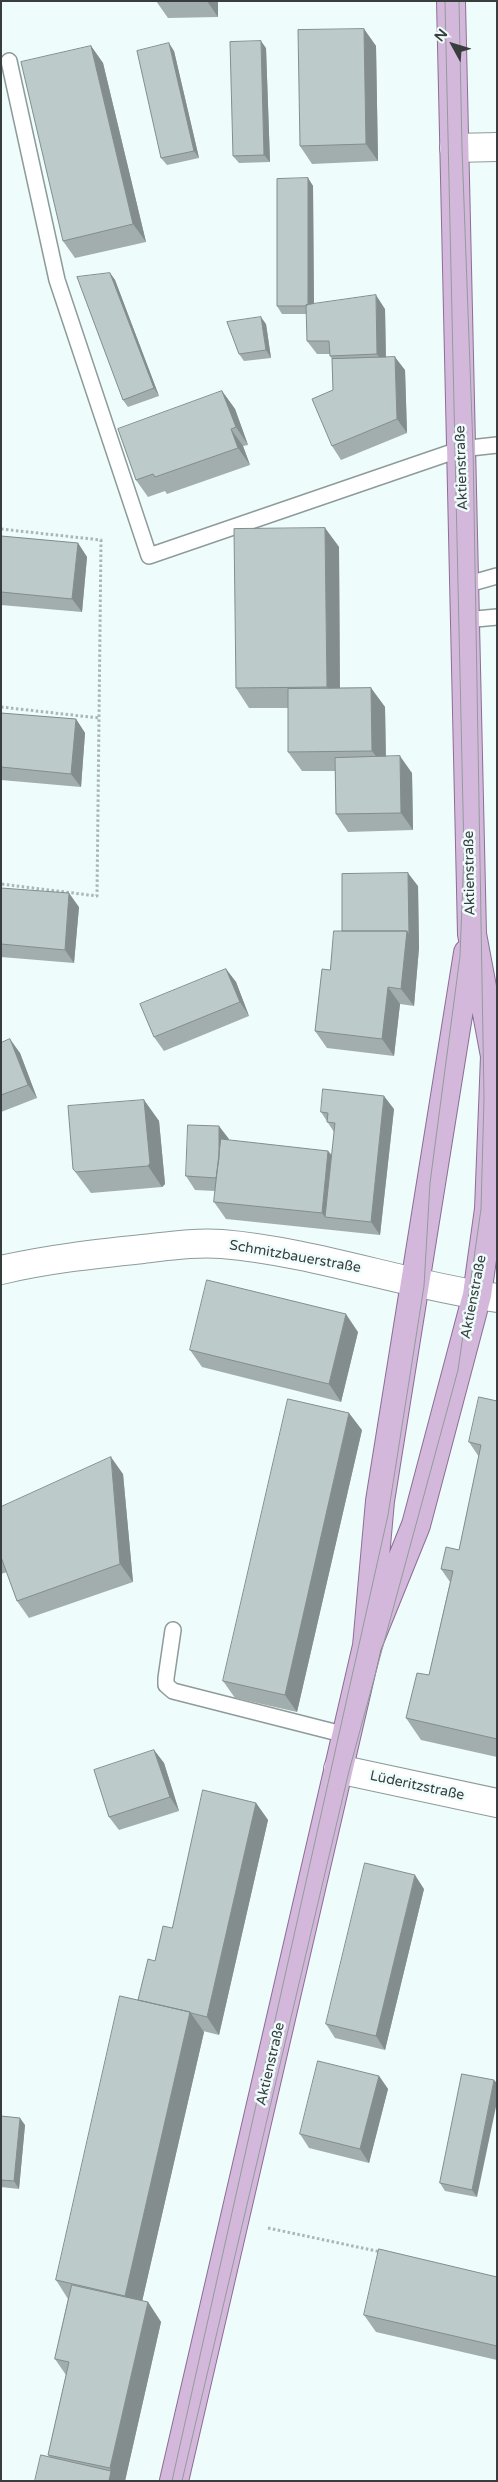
<!DOCTYPE html>
<meta charset="utf-8">
<style>
body{margin:0}
#map{position:relative;width:498px;height:2482px;overflow:hidden;background:#eefcfb;font-family:"Varela Round",sans-serif}
canvas{display:block}
.frame{position:absolute;inset:0;border:2px solid #383e3d;pointer-events:none}
.north{position:absolute;left:428px;top:20px;width:50px;height:50px;-webkit-text-stroke:4px #eefcfb;paint-order:stroke;rotate:309deg;font-size:14px;font-weight:700;line-height:20px;text-align:center;color:#383e3d}
.north::after{content:'';display:block;margin:auto;width:18px;height:22px;background:#383e3d;clip-path:polygon(50% 0,100% 100%,50% 72%,0 100%)}
</style>
<div id="map">
<canvas width="498" height="2482"></canvas>
<div class="frame"></div>
<div class="north">N</div>
</div>
<script>
const ctx = document.querySelector('canvas').getContext('2d');
ctx.lineJoin = 'round';
function strokePath(path, color, width, dash) { ctx.strokeStyle = color; ctx.lineWidth = width; ctx.lineCap = dash ? 'butt' : 'round'; ctx.setLineDash(dash || []); ctx.stroke(path); }
function fillPath(path, color) { ctx.fillStyle = color; ctx.fill(path, 'evenodd'); }
function label(font, color, halo, rows, align = 'center') {
  ctx.font = font + ' "Varela Round",sans-serif'; ctx.lineWidth = 5; ctx.setLineDash([]); ctx.textBaseline = 'middle'; ctx.strokeStyle = halo; ctx.fillStyle = color; for (const [text, x, y, turn = 0] of rows) {
    ctx.save(); ctx.translate(x, y); ctx.rotate((+turn || 0) * Math.PI / 180); ctx.textAlign = isNaN(turn) ? turn : align; if (halo) ctx.strokeText(text, 0, 0); ctx.fillText(text, 0, 0); ctx.restore();
  }
}
const service = new Path2D(`
 M9,61L57,280L149,556L461,449L497,445
 M465,585L497,576
 M465,620L497,617
 M173,1630L166,1678V1685L173,1691L346,1735`);
const minor = new Path2D(`
 M454,148L497,147
 M1,1270C48,1259 95,1254 143,1249C170,1246 195,1242 222,1244C316,1252 404,1285 497,1298
 M338,1769L497,1803`);
const primary = new Path2D(`
 M367,1646L416,1525L477,1295L489,1209L495,1056L472,934L451,1
 M174,2481L367,1646L380,1501L468,953`);
strokePath(service, '#8e9b9a', 18);
strokePath(minor, '#8e9b9a', 30);
strokePath(primary, '#8b6e95', 30);
strokePath(new Path2D(`
 M1,529L101,540L97,896L1,884
 M1,707L99,718
 M268,2228L381,2252`), '#abb7b6', 3, [2.5, 2.5]);
strokePath(service, '#fff', 15);
strokePath(minor, '#fff', 28);
strokePath(primary, '#d4b8dc', 28);
strokePath(new Path2D(`
 M172,2481L388,1515L424,1286L430,1183L460,956L464,853L445,1
 M182,2481L349,1771L458,1370L481,1209L484,1098L473,448L462,148L459,1`), '#919b9a', 1);
fillPath(new Path2D(`
 M156,1H218V17L168,18Z
 M364,29L376,46L378,161L312,164L300,146Z
 M91,46L103,63L146,242L75,258L63,241Z
 M266,48L270,162L239,163L233,156Z
 M174,51L199,158L167,165L161,158Z
 M308,178L313,186L314,304L385,309L386,357L405,370L407,433L341,460L332,446L333,390L332,359L330,356V354H317L307,341V314H282L277,306Z
 M110,273L115,280L159,396L128,407L123,400Z
 M266,324L271,358L244,361L239,354Z
 M222,391L235,409L248,445L243,446L250,465L167,494L165,491L148,497L136,480Z
 M325,528L339,547L340,688H371L385,707L386,756L412,773L413,830L348,832L336,814L335,771H302L288,752V708H249L236,688Z
 M1,536L78,543L87,557L82,612L1,605Z
 M1,713L76,719L85,733L81,787L1,780Z
 M418,886L419,948L414,1006L400,1004L394,1056L327,1048L315,1031L330,970L342,931Z
 M1,888L79,907L74,963L1,957Z
 M226,969L236,982L249,1016L164,1051L154,1037Z
 M1,1043L20,1053L37,1098L1,1112Z
 M144,1100L159,1121L165,1184L162,1187L91,1193L73,1169Z
 M394,1109L380,1235L226,1219L214,1202L215,1191L195,1190L186,1176L328,1151L332,1155L334,1132L321,1112Z
 M358,1332L341,1402L202,1367L190,1350Z
 M497,1401V1757L421,1740L406,1718L429,1675L450,1582L441,1569L459,1550L479,1457L469,1442Z
 M362,1430L297,1712L235,1698L223,1681Z
 M123,1474L133,1582L29,1618L17,1601L7,1572L1,1574V1507Z
 M154,1750L164,1763L179,1811L119,1830L109,1817Z
 M256,1803L268,1820L219,2035L203,2031L204,2032L142,2301L148,2302L161,2322L125,2481H35L50,2457L48,2455L66,2375L55,2359L68,2299L56,2280L138,2000L155,1961L172,1928Z
 M424,1889L385,2050L335,2038L326,2024Z
 M462,2074L477,2197L445,2191L440,2183Z
 M379,2076L388,2089L369,2163L309,2148L300,2134Z
 M1,2116L25,2125L19,2189L1,2187Z
 M497,2277V2360L376,2332L364,2315Z`), '#a2aead');
fillPath(new Path2D(`
 M207,1H218V17Z
 M364,29L376,46L378,161L366,144Z
 M261,41L266,48L270,162L264,155Z
 M169,43L174,51L199,158L194,151Z
 M91,46L103,63L146,242L133,224Z
 M308,178L313,186L314,314L308,306Z
 M110,273L115,280L159,396L154,388Z
 M376,295L385,309L386,368L377,354Z
 M261,317L266,324L271,358L266,350Z
 M395,357L405,370L407,433L397,419Z
 M222,391L235,409L248,445L236,427Z
 M231,429L243,446L250,465L238,448Z
 M325,528L339,547L340,707L327,687Z
 M78,543L87,557L82,612L72,599Z
 M371,688L385,707L386,770L372,751Z
 M76,719L85,733L81,787L71,774Z
 M400,756L412,773L413,830L401,813Z
 M408,873L418,886L419,948L414,1006L401,989Z
 M69,893L79,907L74,963L65,950Z
 M226,969L236,982L249,1016L240,1002Z
 M388,987L400,1004L394,1056L382,1039Z
 M10,1039L20,1053L37,1098L28,1085Z
 M384,1096L394,1109L380,1235L371,1222Z
 M144,1100L159,1121L165,1184L162,1187L148,1166Z
 M219,1126L229,1139L218,1178Z
 M328,1151L341,1168L325,1217L322,1213Z
 M346,1314L358,1332L341,1402L329,1384Z
 M349,1413L362,1430L297,1712L285,1695Z
 M111,1457L123,1474L133,1582L120,1564Z
 M154,1750L164,1763L179,1811L170,1797Z
 M256,1803L268,1820L219,2035L207,2017Z
 M415,1875L424,1889L385,2050L376,2036Z
 M190,2012L204,2032L139,2315L125,2296Z
 M379,2076L388,2089L369,2163L360,2149Z
 M494,2080L497,2083V2102L477,2197L472,2190Z
 M20,2118L25,2125L19,2189L14,2181Z
 M148,2302L161,2322L125,2481H109L111,2471L110,2468Z`), '#848d8d');
const building = new Path2D(`
 M364,29L366,144L300,146L298,30Z
 M261,41L264,155L233,156L230,42Z
 M169,43L194,151L161,158L137,51Z
 M91,46L133,224L63,241L21,62Z
 M308,178V305H306V306H277V179Z
 M110,273L154,388L123,400L77,277Z
 M376,295L377,354L330,356L329,341H307L306,305Z
 M261,317L266,350L239,354L227,322Z
 M395,357L397,419L332,446L312,399L333,390L332,359Z
 M222,391L236,427L231,429L238,448L155,477L153,474L136,480L118,429Z
 M325,528L327,687L236,688L234,529Z
 M1,536L78,543L72,599L1,592Z
 M371,688L372,751L288,752V689Z
 M1,713L76,719L71,774L1,767Z
 M400,756L401,813L336,814L335,758Z
 M408,873L409,935L407,931H342V874Z
 M1,888L69,893L65,950L1,944Z
 M334,931H407L401,989L388,987L382,1039L315,1031L322,969L330,970Z
 M226,969L240,1002L154,1037L140,1004Z
 M10,1039L28,1085L1,1095V1043Z
 M323,1089L384,1096L371,1222L325,1217L335,1123L327,1122L328,1113L321,1112Z
 M144,1100L150,1163L148,1166L76,1172L73,1169L68,1106Z
 M188,1125L219,1126V1158L216,1178L186,1176Z
 M221,1139L328,1151L322,1213L214,1202Z
 M207,1280L346,1314L329,1384L190,1350Z
 M479,1397L497,1401V1739L406,1718L417,1673L429,1675L453,1571L441,1569L446,1547L459,1550L481,1445L469,1442Z
 M288,1399L349,1413L285,1695L223,1681Z
 M111,1457L120,1564L17,1601L1,1557V1507Z
 M154,1750L170,1797L109,1817L94,1770Z
 M203,1790L256,1803L207,2017L191,2013L190,2012L138,2000L148,1959L155,1961L163,1926L172,1928Z
 M365,1863L415,1875L376,2036L326,2024Z
 M120,1996L190,2012L125,2296L56,2280Z
 M318,2061L379,2076L360,2149L300,2134Z
 M462,2074L494,2080L472,2190L440,2183Z
 M1,2116L20,2118L14,2181L1,2180Z
 M379,2249L497,2277V2346L364,2315Z
 M72,2285L148,2302L110,2468L48,2455L69,2362L55,2359Z
 M41,2455L111,2471L109,2481H35Z`);
fillPath(building, '#bccac9');
strokePath(building, '#848d8d', 1);
label('14px', '#383e3d', '#eefcfb', [
 ["Aktienstraße",462,468,-92],
 ["Aktienstraße",470,873,-91],
 ["Schmitzbauerstraße",295,1257,10],
 ["Aktienstraße",474,1297,-79],
 ["Lüderitzstraße",417,1786,12],
 ["Aktienstraße",271,2064,-77]
]);
</script>
